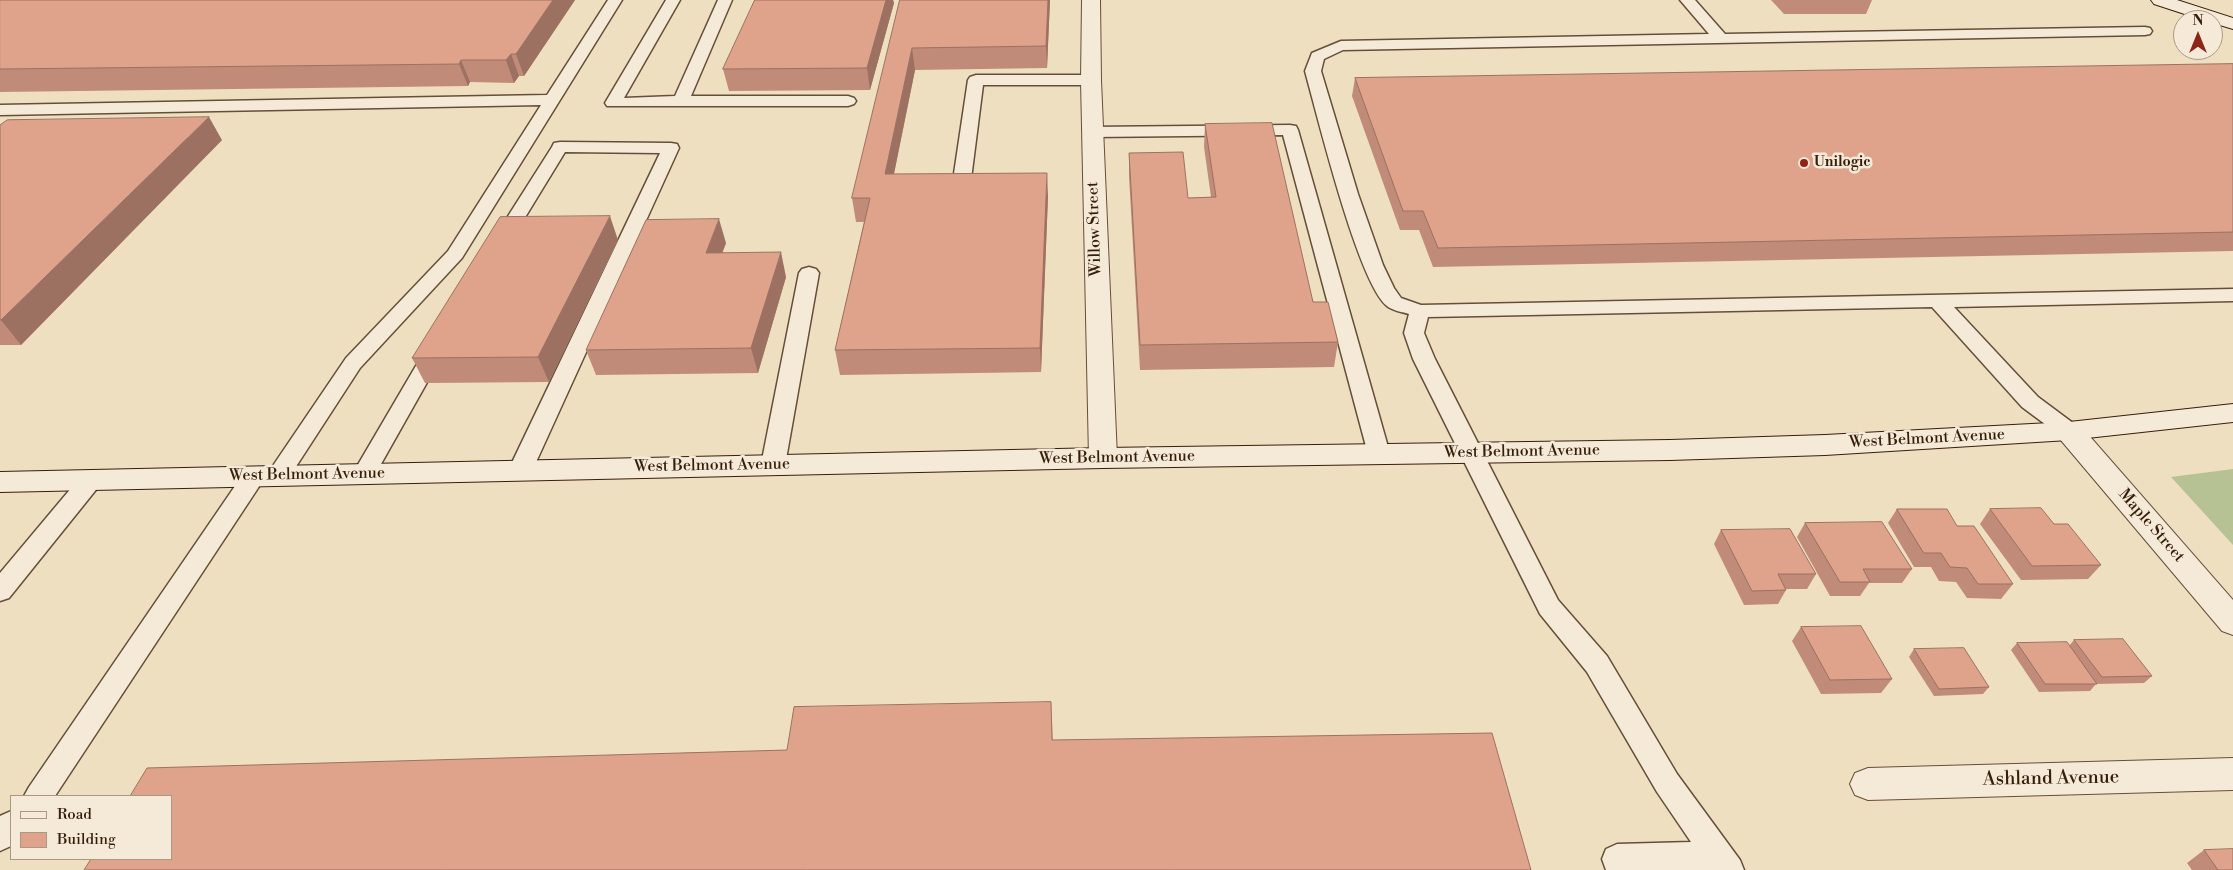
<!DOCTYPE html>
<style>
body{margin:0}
#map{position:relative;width:2233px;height:870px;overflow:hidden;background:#efdfc1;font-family:"Libre Bodoni",serif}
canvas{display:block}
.legend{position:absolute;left:10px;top:795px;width:162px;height:65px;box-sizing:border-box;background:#f5ead7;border:1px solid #a89985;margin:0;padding:6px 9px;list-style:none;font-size:15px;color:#351f0b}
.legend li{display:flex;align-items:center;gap:10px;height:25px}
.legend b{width:25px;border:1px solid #a89985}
.north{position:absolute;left:2173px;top:10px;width:50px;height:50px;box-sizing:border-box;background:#f5ead7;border:1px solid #a89985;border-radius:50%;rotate:0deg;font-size:14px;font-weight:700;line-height:20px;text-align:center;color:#351f0b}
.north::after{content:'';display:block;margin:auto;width:18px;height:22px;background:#8f2418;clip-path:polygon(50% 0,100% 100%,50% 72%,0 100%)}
</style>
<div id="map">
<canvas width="2233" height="870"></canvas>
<ul class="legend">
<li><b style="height:6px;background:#f5ead7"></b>Road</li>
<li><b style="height:14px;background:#dfa28b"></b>Building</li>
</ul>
<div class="north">N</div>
</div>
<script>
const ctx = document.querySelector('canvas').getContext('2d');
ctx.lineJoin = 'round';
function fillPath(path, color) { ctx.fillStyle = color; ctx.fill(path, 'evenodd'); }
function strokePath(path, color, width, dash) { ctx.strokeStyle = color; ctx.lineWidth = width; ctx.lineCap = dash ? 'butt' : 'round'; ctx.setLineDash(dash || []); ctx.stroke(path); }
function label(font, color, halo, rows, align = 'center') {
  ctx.font = font + ' "Libre Bodoni",serif'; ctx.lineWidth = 5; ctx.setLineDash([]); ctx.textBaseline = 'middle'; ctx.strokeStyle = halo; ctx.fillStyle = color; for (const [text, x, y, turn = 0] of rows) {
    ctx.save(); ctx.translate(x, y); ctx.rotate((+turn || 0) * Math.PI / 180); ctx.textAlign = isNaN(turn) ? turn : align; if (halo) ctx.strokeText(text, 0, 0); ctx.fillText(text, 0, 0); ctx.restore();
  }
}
fillPath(new Path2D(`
 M2233,469V545L2171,477Z`), '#b7c294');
const lane = new Path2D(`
 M608,0H622L462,258L360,368L286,482L278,484L270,482L266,476L346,358L448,251L541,105L0,115V105L547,95Z
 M666,0H680L624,98L675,96L718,0H732L691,96H848L854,98L856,101L854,104L848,106H607L605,103Z
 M1680,0H1695L1725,34L2145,27L2150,28L2152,31L2150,34L2145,35L1343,50L1324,59L1321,71L1358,194L1383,265L1394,288L1401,298L1421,305L2233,289V301L1954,307L2038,397L2077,426L2080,431L2077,436L2069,439L2061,436L2022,407L1932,307L1428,317L1424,333L1435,359L1558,600L1607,656L1677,774L1740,860L1744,870H1606L1602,859L1606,849L1617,844L1691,842L1657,792L1587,672L1540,614L1413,359L1404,333L1409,314C1403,312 1393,311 1387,306C1358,283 1317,114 1305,71L1312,53L1341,41L1709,34Z
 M976,75H1091L1097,77L1099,80L1097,83L1091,85H983L970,187L967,191H955L952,187L968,80L970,77Z
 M1290,125L1296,126L1298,130L1390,454L1387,460L1379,462L1371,460L1368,454L1283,135L1092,137L1086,136L1084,132L1086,128L1092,127Z
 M560,142L671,143L677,144L679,148L532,471L528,477L520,479L512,477L508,471L660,153L565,152L507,247L500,249L493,247L491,243L552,147L554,143Z
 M809,267L816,269L819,273L785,465L781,471L773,473L765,471L761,465L799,273L802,269Z
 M437,340L444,342L447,347L372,480L364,482L356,480L352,474L356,468L427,347L430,342Z
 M254,468L262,470L266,476L262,482L55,796H24L29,787L246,470Z
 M91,472L99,474L103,480L99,486L9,598L0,601V573L83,474Z
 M11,811V846L0,851V816Z`);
const street = new Path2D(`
 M1082,0H1100L1101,80L1117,458L1113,465L1103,468L1093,465L1089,458L1081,80Z
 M2069,422L2079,424L2233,600V635L2222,631L2059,438L2055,431L2059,424Z
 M2233,758V790L1868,800L1855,795L1850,784L1855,773L1868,768Z`);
const secondary = new Path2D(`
 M2151,0H2177L2233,18V29L2213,23V20H2203L2154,4Z
 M2233,404V422L2069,440L1825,455L1670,460L1103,468L0,492V472L1103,448L1670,440L1825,435L2069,422Z`);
strokePath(lane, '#644f38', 3);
strokePath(street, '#644f38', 2);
strokePath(secondary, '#351f0b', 2);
fillPath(lane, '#f5ead7');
fillPath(street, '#f5ead7');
fillPath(secondary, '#f5ead7');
fillPath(new Path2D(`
 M0,0H575L524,76H519L514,83L470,82L468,86L0,92Z
 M755,0H893L894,3L870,90L729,91L723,69Z
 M900,0H1050L1047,68L915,70L894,174L1048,196L1041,372L840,375L835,350L864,222H856L852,198Z
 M1771,0H1872L1866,14H1784Z
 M2233,64V251L1433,267L1419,230H1400L1352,96L1355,78Z
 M1205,124L1338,342L1334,367L1140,370L1129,176V153L1188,198L1211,197L1204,147Z
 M0,125L222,140L21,345H0Z
 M618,240L549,382L425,383L412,358Z
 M726,243L722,253L786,277L758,373L596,375L586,350Z
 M1897,509L2013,584L2001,599L1967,598L1956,582L1939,581L1931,567H1914L1888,523Z
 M1990,509L2054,524L2101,565L2088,579L2021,580L1980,524Z
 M1805,523L1912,569L1902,583H1869L1860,596H1830L1797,537Z
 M1721,530L1816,574L1807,589H1786V590L1778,604L1744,605L1714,544Z
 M1801,627L1892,679L1881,693L1821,694L1792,641Z
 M2074,640L2152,676L2144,683L2096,684L2090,691L2039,692L2011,650L2017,643L2069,646Z
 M1914,649L1989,687L1983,694L1934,696L1909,657Z
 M2204,850L2233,870H2192L2187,863Z`), '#c08b78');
fillPath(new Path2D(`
 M553,0H575L524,76L516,54Z
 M886,0H893L894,3L870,90L867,68Z
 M1048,0H1050L1047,68L1046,46Z
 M912,48L915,70L889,198L885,174Z
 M511,54L519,76L514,83L506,60Z
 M461,60L470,82L468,86L459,64Z
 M209,117L222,140L21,345L1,320Z
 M1047,173L1048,196L1041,372L1040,348Z
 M610,216L618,240L549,382L538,357Z
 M719,219L726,243L713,278L706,253Z
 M781,252L786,277L758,373L751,348Z
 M1051,702L1052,721L1053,760L1052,740Z`), '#9c7161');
const building = new Path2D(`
 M0,0H553L516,54H511L506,60H461L459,64L0,69Z
 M755,0H886L867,68L723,69Z
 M900,0H1048L1046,46L912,48L885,174L1047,173L1040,348L835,350L870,198H852Z
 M2233,64V232L1438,248L1423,211H1403L1355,78Z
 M209,117L1,320H0V125L7,120Z
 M1272,123L1313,302H1328L1338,342L1140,345L1129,153L1183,152L1188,198L1216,197L1205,124Z
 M610,216L538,357L412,358L500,217Z
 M719,219L706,253L781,252L751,348L586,350L646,220Z
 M2041,508L2054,524H2068L2101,565L2032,566L1990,509Z
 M1897,509H1947L1957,526H1974L2013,584H1978L1967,568L1950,567L1941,553H1924Z
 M1882,522L1912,569H1863L1870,582H1840L1805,523Z
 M1790,529L1816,574H1778L1786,590L1752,591L1721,530Z
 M1861,626L1892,679L1830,680L1801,627Z
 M2123,639L2152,676L2102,677L2074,640Z
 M2067,642L2097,684H2045L2017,643Z
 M1964,648L1989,687L1939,689L1914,649Z
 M1051,702L1052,740L1492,733L1531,870H84L91,859H171V796H130L147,768L787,750L794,707Z
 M2233,849V870H2218L2204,850Z`);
fillPath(building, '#dfa28b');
strokePath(building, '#9c7161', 1);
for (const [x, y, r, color] of [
 [1804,163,5,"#8f2418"]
]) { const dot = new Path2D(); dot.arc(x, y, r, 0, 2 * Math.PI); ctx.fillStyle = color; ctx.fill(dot); strokePath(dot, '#f5ead7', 2); }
label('bold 14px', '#351f0b', '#f5ead7', [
 ["Unilogic",1814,163]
], 'left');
label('16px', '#351f0b', '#f5ead7', [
 ["Willow Street",1095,229,-92],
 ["West Belmont Avenue",1927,439,-3],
 ["West Belmont Avenue",1522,452,-1],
 ["West Belmont Avenue",1117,458,-1],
 ["West Belmont Avenue",712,466,-1],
 ["West Belmont Avenue",307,475,-1],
 ["Maple Street",2151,526,49]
]);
label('19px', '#351f0b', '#f5ead7', [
 ["Ashland Avenue",2051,779,-1]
]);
</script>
